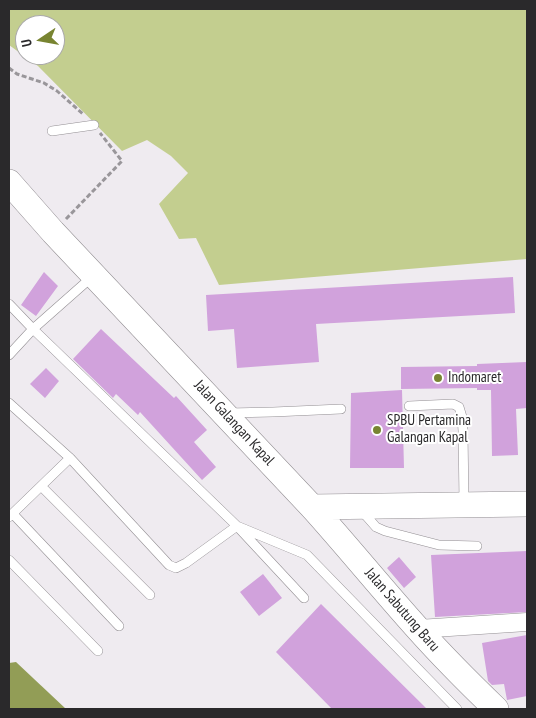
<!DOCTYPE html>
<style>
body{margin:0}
#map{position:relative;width:536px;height:718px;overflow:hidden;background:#efebf0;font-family:"PT Sans Narrow",sans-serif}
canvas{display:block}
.frame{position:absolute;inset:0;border:10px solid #2a292b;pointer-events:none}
.north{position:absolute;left:15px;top:15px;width:50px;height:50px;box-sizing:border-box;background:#fff;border:1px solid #aaa9aa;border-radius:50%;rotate:258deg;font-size:14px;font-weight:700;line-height:20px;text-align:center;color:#2a292b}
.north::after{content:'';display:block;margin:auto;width:18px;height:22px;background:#788431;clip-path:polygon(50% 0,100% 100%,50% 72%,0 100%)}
</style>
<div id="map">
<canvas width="536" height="718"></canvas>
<div class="frame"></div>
<div class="north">U</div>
</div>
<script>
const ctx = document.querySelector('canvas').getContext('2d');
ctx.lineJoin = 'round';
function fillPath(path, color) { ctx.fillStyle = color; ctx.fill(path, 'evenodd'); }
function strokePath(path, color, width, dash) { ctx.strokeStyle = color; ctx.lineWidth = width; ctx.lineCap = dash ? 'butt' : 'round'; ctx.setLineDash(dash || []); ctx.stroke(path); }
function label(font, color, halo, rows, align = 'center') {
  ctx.font = font + ' "PT Sans Narrow",sans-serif'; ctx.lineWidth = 4; ctx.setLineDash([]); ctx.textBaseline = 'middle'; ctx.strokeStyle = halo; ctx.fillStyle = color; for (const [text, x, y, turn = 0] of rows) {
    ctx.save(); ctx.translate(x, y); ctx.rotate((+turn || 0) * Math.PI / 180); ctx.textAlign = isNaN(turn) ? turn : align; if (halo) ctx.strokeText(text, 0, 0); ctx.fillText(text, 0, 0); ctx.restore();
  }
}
fillPath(new Path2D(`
 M9,9H527V259L219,285L196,238L179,239L159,204L188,173L171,156L147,140L122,151L38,66L9,45ZM25,25H55V55H25Z`), '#c3ce8f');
fillPath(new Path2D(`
 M16,662L66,709H9V663Z`), '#929d56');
fillPath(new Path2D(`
 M44,272L58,286L36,316L21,305Z
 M513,277L515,313L316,324L319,362L237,368L234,329L208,331L206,295Z
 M101,329L174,398L176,396L207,430L194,442L216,467L202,480L140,412L138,415L116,394L113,398L73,359Z
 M527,362V408L516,409L518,455L492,456L491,390H477V388L401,389V367L477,366V364Z
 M46,368L59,381L45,398L30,384Z
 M402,390L404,468H350L351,393Z
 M527,551V612L435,617L431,555Z
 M399,557L416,577L404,588L387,568Z
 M263,574L282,598L259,616L240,592Z
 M321,604L427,709H332L276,652Z
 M527,635V696L507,700L504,684L492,685L488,681L482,643Z`), '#d1a2dc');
const lane = new Path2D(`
 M52,131L94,125
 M9,304L33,329L237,526L307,555L457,709
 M9,355L33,329L93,276
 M9,403L70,458L169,565L176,568L186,563L237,526L304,598
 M409,406L453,404L459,407L462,417L463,431L464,502
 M229,413L273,412L341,409
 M41,486L150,595
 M361,510L376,527L385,531L439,545L477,546
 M13,514L119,626
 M9,517L70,458
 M9,560L98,651`);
const street = new Path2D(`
 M418,629L527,622`);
const secondary = new Path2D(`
 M9,182L53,232L312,507C348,547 382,589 418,629C443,657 469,683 496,709
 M312,507L527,504`);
strokePath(lane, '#938f93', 10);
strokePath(street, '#938f93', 19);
strokePath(secondary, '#938f93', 26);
strokePath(new Path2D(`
 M9,68L17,74L44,83L57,91L83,114
 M66,219L122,161L100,133`), '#99969a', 3, [5, 2.5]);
strokePath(lane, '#fff', 9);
strokePath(street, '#fff', 18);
strokePath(secondary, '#fff', 25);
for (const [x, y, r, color] of [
 [438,378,5,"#788431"],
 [377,430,5,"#788431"]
]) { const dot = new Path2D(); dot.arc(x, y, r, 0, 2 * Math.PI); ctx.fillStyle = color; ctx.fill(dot); strokePath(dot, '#fff', 2); }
label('15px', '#2a292b', '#fff', [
 ["Indomaret",448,378],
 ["SPBU Pertamina",387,421],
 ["Galangan Kapal",387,438]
], 'left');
label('15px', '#2a292b', '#fff', [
 ["Jalan Galangan Kapal",234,423,47],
 ["Jalan Sabutung Baru",402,610,49]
]);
</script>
